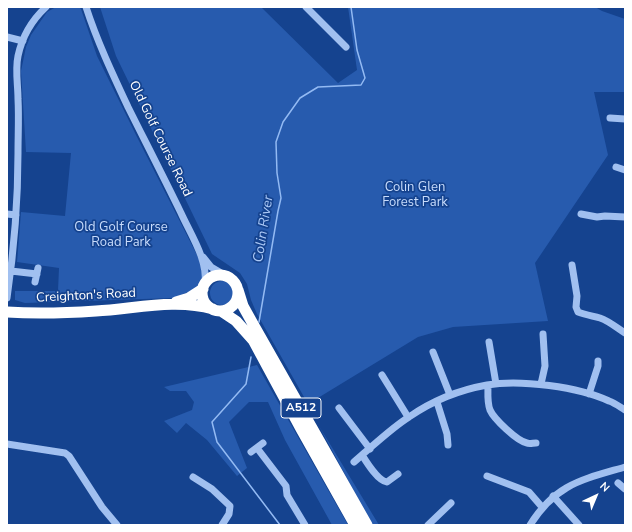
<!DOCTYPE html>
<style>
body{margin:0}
#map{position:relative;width:632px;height:532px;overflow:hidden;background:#15438f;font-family:"Nunito Sans",sans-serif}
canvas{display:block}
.frame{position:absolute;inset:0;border:8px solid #fff;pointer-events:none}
.north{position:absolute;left:576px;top:476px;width:40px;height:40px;-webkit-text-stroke:3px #15438f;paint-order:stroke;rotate:44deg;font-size:11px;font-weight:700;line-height:16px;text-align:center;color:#fff}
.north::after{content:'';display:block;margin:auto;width:14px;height:18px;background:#fff;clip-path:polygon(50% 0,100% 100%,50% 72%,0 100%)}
</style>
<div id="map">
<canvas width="632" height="532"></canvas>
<div class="frame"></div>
<div class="north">N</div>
</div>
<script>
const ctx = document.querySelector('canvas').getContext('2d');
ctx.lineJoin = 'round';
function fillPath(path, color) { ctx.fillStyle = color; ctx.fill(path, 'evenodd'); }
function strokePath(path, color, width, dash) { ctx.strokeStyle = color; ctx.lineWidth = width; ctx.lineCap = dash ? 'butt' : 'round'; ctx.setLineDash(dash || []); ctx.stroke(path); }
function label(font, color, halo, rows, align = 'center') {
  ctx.font = font + ' "Nunito Sans",sans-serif'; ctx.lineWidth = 3.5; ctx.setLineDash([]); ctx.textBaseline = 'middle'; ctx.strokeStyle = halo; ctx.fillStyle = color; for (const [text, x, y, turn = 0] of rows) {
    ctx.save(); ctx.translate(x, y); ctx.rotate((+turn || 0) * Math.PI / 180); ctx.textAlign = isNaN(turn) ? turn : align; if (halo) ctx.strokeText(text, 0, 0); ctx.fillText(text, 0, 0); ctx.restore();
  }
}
fillPath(new Path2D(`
 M56,7H79L81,9L97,56L137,137L199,259L203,275L198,288L173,298L25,303L15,300V291H58L59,268L17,262L21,212L65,216L71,153L26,152L21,71L26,47L31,35L47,12Z
 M100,7H261L338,83L357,70L348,7H595L602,11L625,19V92H594L608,155L535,263L548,321L453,327L418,337L308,404L257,314L251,300L247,284L240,273L212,254L116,56Z
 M210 293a12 12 0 1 1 24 0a12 12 0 1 1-24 0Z
 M257,365L348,525H332L285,440L268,402H249L229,422L247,468L237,476L207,440L186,423L177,433L164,421L192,410L194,402L186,391H170L164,387Z
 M319,426L379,525H372Z`), '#275bae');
strokePath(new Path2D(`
 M259,322L278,211L281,198L277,173L276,142L283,122L300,98L318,87L361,85L365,78L357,50L351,7
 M251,357L246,384L212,422L217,442L280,525`), '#93baf3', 1.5);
strokePath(new Path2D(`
 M86,7C97,41 113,75 128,107C146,143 164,178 181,213C191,235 208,260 205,284
 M306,7L346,47
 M7,37L23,41
 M610,118L625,119
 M616,167L625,170
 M7,214L16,215
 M581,214L597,217L605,216L625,217
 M203,257L211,267L228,277
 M572,265L577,296L576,307L578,312C586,315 593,316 600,318C609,321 617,328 625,333
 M11,271L37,274
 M35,282L38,268
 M7,298C14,250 18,202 18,153C18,135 19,117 18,99C18,85 15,70 18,56C22,37 32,20 46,7
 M489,342L496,384
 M433,352L450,395
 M382,375L408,417
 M541,384L545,366L543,334
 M488,385C488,393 487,402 490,410C494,419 517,441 527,443C529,444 533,443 536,443
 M589,394L598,366V361
 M437,402L447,434L448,445
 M339,408L370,449
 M7,444L65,453L69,456L102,507L117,525
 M257,448L286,486L287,495L305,525
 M251,452L263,443
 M354,462L362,455
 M398,474L387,482C378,481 367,463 362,455C376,443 393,427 409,417C432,401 459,390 487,385C520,379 579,387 609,401C615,403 620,407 625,410
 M487,476L529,492L542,507
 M193,477L212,489L230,506L229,514L222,525
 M618,483L625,489
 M553,496L579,525
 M428,525L451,503
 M530,525C556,484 581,480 625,467`), '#a1c0f0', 7);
strokePath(new Path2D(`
 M202 293a18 18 0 1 1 36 0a18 18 0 1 1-36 0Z
 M238,290L243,306L253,324L367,525
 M176,302L189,298L203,289
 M221,311L236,321L253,340L301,429L355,525
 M7,312C36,314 67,313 96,311C135,309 175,298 213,309`), '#fff', 11);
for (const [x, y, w] of [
 [301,408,40]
]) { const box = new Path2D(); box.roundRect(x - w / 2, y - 10, w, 20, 3); ctx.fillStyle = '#15438f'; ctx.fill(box); strokePath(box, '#fff', 1); }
label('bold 12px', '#fff', null, [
 ["A512",301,408]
]);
label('13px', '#fff', '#15438f', [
 ["Old Golf Course Road",160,139,64],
 ["Creighton's Road",86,296,-3]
]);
label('13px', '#c8dcfc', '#15438f', [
 ["Colin Glen",415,188],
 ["Forest Park",415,203],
 ["Old Golf Course",121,228],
 ["Road Park",121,243]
]);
label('italic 14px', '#adcaf7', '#15438f', [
 ["Colin River",264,229,-81]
]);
</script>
